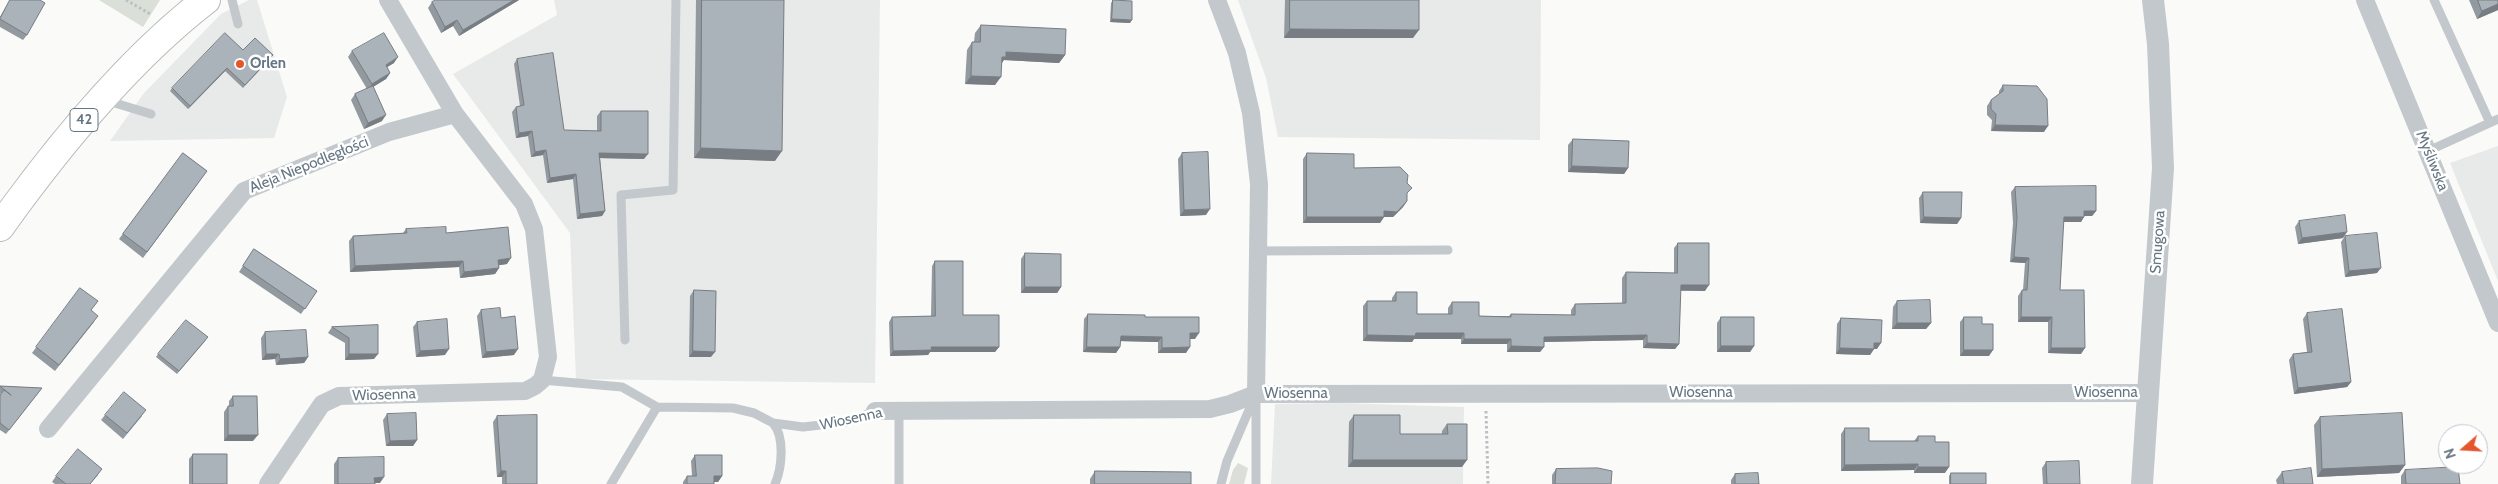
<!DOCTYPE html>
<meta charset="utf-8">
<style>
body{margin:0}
#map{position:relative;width:2498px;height:484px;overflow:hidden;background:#fafaf8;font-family:Cabin,sans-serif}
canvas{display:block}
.north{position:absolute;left:2438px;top:424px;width:50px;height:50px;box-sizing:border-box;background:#fff;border:1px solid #c1c8cd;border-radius:50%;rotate:251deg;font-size:14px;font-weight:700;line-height:20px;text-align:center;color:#657683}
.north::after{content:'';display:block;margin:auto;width:18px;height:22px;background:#e4572e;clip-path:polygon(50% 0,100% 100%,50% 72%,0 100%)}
</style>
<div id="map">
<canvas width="2498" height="484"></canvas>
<div class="north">N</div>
</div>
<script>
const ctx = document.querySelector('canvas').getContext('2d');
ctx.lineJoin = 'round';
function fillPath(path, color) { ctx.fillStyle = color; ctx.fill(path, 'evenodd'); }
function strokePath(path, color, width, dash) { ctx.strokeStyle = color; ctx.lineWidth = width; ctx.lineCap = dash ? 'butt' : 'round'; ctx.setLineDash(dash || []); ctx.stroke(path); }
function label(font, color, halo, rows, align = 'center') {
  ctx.font = font + ' Cabin,sans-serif'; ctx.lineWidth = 5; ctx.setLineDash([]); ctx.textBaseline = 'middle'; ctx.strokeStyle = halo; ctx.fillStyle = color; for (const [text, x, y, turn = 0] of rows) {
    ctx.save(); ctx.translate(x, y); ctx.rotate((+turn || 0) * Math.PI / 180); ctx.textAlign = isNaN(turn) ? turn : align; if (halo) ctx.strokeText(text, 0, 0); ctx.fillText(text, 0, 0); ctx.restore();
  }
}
fillPath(new Path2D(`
 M249,0H257L287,97L274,138L110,141L144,93L221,14Z
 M554,0H880L875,383L576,379L570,233L453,74L557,15Z
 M1238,0H1541L1540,140L1278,137L1266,78Z
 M2498,146V281L2450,163Z
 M1342,403L1464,407L1463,484H1271L1275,404Z`), '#e8e9e9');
fillPath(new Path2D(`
 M99,0H160L143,27Z
 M1238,463L1248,468L1244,484H1229L1233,470Z`), '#dadfd7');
const primary = new Path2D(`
 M0,227C58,146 127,61 206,0`);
strokePath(primary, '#b5babe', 30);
strokePath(new Path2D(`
 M126,0L152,15
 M1486,411L1488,484`), '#bbbfc2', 3, [2.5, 2.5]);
strokePath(new Path2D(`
 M232,0L238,24
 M2434,0L2490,123
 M105,100L151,114
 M2428,151L2498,119
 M1258,251L1448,250
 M625,340L621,195L673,190L676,0
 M542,380L622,387L657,407L733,408L754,413L773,423L803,427L847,422L875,411
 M1256,397V484
 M773,423C785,437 782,468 775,484
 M611,484L657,407
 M899,484V410
 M1221,484L1227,461L1255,396`), '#c3c8cc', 9);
strokePath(new Path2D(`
 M1217,0L1237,53L1251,113L1259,184L1256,394
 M2365,0L2498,323
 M875,411L1210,409L1230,404L1256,394L2147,393
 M48,429L244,191L389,132L455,114L388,0
 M268,484L322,404L339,396L525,391L535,386L542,380L548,357L534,229L524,204L455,114`), '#c3c8cc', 18);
strokePath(new Path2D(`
 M2142,484L2163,168L2158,44L2153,0`), '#c3c8cc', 22);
strokePath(primary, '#fff', 28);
fillPath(new Path2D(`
 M10,0H40L27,35L23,40L0,27V17Z
 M519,0L459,36L453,26L441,33L428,8L432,2Z
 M696,0H784L775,161L694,158Z
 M1113,0L1130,23L1110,22L1111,3Z
 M1285,0H1419L1413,38H1284Z
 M2469,0H2498V10L2477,19Z
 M981,25L1065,55L1059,63L1004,60L1002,63L995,85L965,84L967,50L972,42H974L975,33Z
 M243,50L271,58L243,88L225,71L188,109L170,91L172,88Z
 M352,51L394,63L387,67L390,73L386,79L373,87L382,121L364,129L351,100L355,94L367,89L348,57Z
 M517,59L564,130L597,131V116L601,111L644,159L600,158L605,211L602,216L577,219L573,179L547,183L543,155L531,157L528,136L516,138L512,112L516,107L520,106L514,64Z
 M2003,85L2044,132L1991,131L1992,120L1987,115V106L1991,100L1999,94V91Z
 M1573,139L1628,168L1624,174L1568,172V145Z
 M183,153L207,171L143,258L119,239Z
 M1182,153L1206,215L1180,216L1178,159Z
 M1307,153L1354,168L1407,194V201L1403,207L1393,217H1384L1380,223H1303V159Z
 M2015,187L2096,211L2092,216H2084L2081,222H2063L2060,290L2081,354L2048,353V322H2018V296L2022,290H2023L2025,263L2010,262L2013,223L2011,192Z
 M1923,192L1961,218L1957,224L1920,223L1919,198Z
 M2299,221L2343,238L2298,244L2295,227Z
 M406,229L446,233L507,264L499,265V268L495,274L460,278L459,267L350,272L349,241L353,236L403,233Z
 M2345,236L2377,273L2345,277L2341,242Z
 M1678,243L1705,291H1680L1679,344L1675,349L1643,348V340L1544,342V347L1540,352H1507V344H1461V339H1414L1412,342L1363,341V306L1367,301H1392V298L1396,292L1417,314H1448V308L1452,302L1479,316H1509L1511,314L1571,315V310L1575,304L1622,303V278L1626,272L1674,273V248Z
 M254,249L317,291L301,314L239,272Z
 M1025,253L1061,287L1057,293H1021V259Z
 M935,261L963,315L999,347L995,352H930L928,355L890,356L889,322L892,317L931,316L932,266Z
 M80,288L91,310L94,322L55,371L32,353Z
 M694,290L711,357H689L690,296Z
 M1897,301L1931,323L1926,329H1892L1893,307Z
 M481,310L501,318L514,355L482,358L477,316Z
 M2307,313L2351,382L2347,387L2294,394L2289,360L2293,354L2307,352L2303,319Z
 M1088,314L1145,317L1195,339H1190L1186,353H1158V342L1120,341V347L1116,353L1083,352L1084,319Z
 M1721,317L1754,346L1750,352H1717V323Z
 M1964,317L1982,324L1989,356H1960V322Z
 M1841,318L1877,349H1874L1870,355L1836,354L1837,324Z
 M417,322L445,355L416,357L413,327Z
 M378,325L374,359L345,360V343L328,333L332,327Z
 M265,332L308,357L304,363L276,365L275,359L262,360L261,338Z
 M206,340L177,374L156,357L158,354Z
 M0,386L42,388L6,434L0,430V395L1,394L0,393Z
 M233,396L253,441H224V412L228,406H229V401Z
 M387,414L417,440L413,446H386L383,420Z
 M105,415L142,416L123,439L101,420Z
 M1354,415L1400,434H1442V431L1447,424L1462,467H1348L1349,422Z
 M497,416L537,484H502V477H497L493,422Z
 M2320,417L2405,465L2399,473L2317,477L2314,425Z
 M1845,428L1869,441H1914L1918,436L1935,442L1945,473H1914V470L1841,471V434Z
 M193,454L227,484H189V459Z
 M695,455L722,476L718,482H714V484H683V482L687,476H692L691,461Z
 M338,458L380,483H375V484H334V464Z
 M2046,462L2080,484H2043L2042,468Z
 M1556,469L1611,484H1552V475Z
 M2405,470L2460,484H2401V476Z
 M1095,471L1191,484H1090V479Z
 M2282,472L2313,484H2277L2276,480Z
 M1951,473L1986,484H1949V476Z
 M1735,474L1759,484H1731V480Z
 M98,475L90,484H55L52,482L56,476Z`), '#929a9f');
fillPath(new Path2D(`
 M514,0H519L459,36L463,30Z
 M2498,4V10L2477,19L2482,11Z
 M1112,19L1132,20L1130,23L1110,22Z
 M457,20L453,26L441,33L445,27Z
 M1290,29L1419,30L1413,38H1284Z
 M1006,52L1065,55L1059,63L1004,60L1000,65H996Z
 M398,57L394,63L382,70L386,65Z
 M227,68L225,71L188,109L190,106Z
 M390,73L386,79L368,90L372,84Z
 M971,76L1001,77L995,85L965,84Z
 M386,115L382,121L364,129L368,123Z
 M1995,125L2048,126L2044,132L1991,131Z
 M532,131L528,136L516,138L519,133Z
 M701,148L782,151L775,161L694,158Z
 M546,150L543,155L531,157L535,152Z
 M599,153L648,154L644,159L596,158Z
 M1572,166L1628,168L1624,174L1568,172Z
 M576,174L573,179L547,183L550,178Z
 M1407,201L1403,207L1393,217H1379L1384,211Z
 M1210,209L1206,215L1180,216L1184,210Z
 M605,211L602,216L577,219L580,214Z
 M2084,211H2096L2092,216H2081Z
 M1307,217H1384L1380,223H1303Z
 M1924,217L1961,218L1957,224L1920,223Z
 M2064,217H2084L2081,222H2060Z
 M2347,232L2343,238L2298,244L2302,238Z
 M2014,257L2029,258L2025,263L2010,262Z
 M511,258L507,264L494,266L498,260Z
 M463,261L459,267L350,272L355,266Z
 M499,268L495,274L460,278L464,272Z
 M2381,268L2377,273L2345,277L2349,271Z
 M1681,285H1709L1705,291L1677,290Z
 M1025,287H1061L1057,293H1021Z
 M2021,317H2052L2048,322H2018Z
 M1897,323H1931L1926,329H1892Z
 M1190,333H1199L1195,339H1186Z
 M1416,333H1464L1461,339H1414L1412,342L1363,341L1367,335Z
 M1647,335L1643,340L1540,342L1544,337Z
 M1121,336L1162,337L1158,342L1117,341Z
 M1464,339H1511L1507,344H1461Z
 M1647,343L1679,344L1675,349L1643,348Z
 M1874,343H1881L1877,349H1870Z
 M1511,346L1544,347L1540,352H1507Z
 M1721,346H1754L1750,352H1717Z
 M931,347H999L995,352H930L928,355L890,356L893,351Z
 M1087,347H1120L1116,353L1083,352Z
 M1190,347L1186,353H1158L1162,348Z
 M1840,348L1874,349L1870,355L1836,354Z
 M2051,348H2085L2081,354L2048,353Z
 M449,349L445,355L416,357L420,351Z
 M518,349L514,355L482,358L486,352Z
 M1964,350H1993L1989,356H1960Z
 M693,351L715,352L711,357H689Z
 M266,354H279L275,359L262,360Z
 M349,354H378L374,359L345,360Z
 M308,357L304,363L276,365L280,359Z
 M2351,382L2347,387L2294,394L2298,388Z
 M228,435H258L253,441H224Z
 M417,440L413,446H386L390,441Z
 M1353,460H1467L1462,467H1348Z
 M1918,464L1914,470L1841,471L1845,465Z
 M2405,465L2399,473L2317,477L2322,469Z
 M1918,467H1949L1945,473H1914Z
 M501,471H506L502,477H497Z
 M714,476H722L718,482H710Z
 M384,477L380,483H370L374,478Z`), '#777d82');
const building = new Path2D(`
 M10,0H40L45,3L27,35L0,19Z
 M436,0H514L463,30L457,20L445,27L432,2Z
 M702,0H784L782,151L701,148Z
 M1113,0L1132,1V20L1112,19Z
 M1290,0H1419V30L1290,29Z
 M2478,0H2498V4L2482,11Z
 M981,25L1066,29L1065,55L1006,52V57H1002L1001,77L971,76L972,42H980Z
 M225,33L243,50L255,38L273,55L245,85L227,68L190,106L172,88Z
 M384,33L398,57L386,65L390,73L372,84L352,51Z
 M553,53L564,130L601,131V111H648V154L599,153L605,211L580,214L576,174L550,178L546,150L535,152L532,131L519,133L516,107L524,105L517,59Z
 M2003,85L2037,86L2047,99L2048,126L1995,125L1996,114L1991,109V100L2003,91Z
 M373,86L386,115L368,123L355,94Z
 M1573,139L1629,141L1628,168L1572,166Z
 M1208,152L1210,209L1184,210L1182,153Z
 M183,153L207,171L147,252L123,234Z
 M1307,153L1354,154V168L1400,167L1408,175L1407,183L1412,188L1407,193V201L1397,212L1384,211V217H1307Z
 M2096,186V211H2084V217H2064L2060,290H2084L2085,348H2051L2052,317H2021L2022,290H2027L2029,258L2014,257L2017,218L2015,187Z
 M1923,192H1962L1961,218L1924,217Z
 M2345,215L2347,232L2302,238L2299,221Z
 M446,227V233L508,227L511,258L498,260L499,268L464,272L463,261L355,266L353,236L407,233L406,229Z
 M2377,233L2381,268L2349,271L2345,236Z
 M1678,243H1709V285H1681L1679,344L1647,343V335L1544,337V347L1511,346V339H1464V333H1416L1415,336L1367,335V301H1396V292H1417V314H1452V302H1479V316L1511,317V314L1575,315V304L1626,303V272L1677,273Z
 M254,249L317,291L305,309L243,266Z
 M1025,253L1061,254V287H1025Z
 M935,261H963V315H999V347H931L932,350L893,351L892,317L935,316Z
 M80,288L98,301L91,310L98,316L59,365L36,347Z
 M694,290L716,291L715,352L693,351Z
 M1930,300L1931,323H1897V301Z
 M500,308L501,318L515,316L518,349L486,352L481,310Z
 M2342,309L2351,382L2298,388L2293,354L2312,352L2307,313Z
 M1088,314L1145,315V317H1199V333H1190V347L1162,348V337L1121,336L1120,347H1087Z
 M1721,317H1754V346H1721Z
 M1964,317H1982V324H1993V350H1964Z
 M1841,318L1882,320L1881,343H1874V349L1840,348Z
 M447,319L449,349L420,351L417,322Z
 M186,320L208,337L179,371L158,354Z
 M378,325V354H349V338L332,327Z
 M306,330L308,357L280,359L279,354H266L265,332Z
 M0,386L42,388L9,430L0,423V395L4,390L11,395Z
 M124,392L146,410L127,433L105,415Z
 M233,396H257L258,435H228V406H233Z
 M416,413L417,440L390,441L387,414Z
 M2402,413L2405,465L2322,469L2320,417Z
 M537,415V484H506V471H501L497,416Z
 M1354,415H1400V434H1448L1447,424H1467V460H1353Z
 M1845,428H1869V441H1918V436H1935V442H1949V467H1918V464L1845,465Z
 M78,449L102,469L90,484H66L56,476Z
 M193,454H227V484H193Z
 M695,455H722V476H714V484H687V476H696Z
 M384,457V477L374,478L375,484H338V458Z
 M2079,461L2080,484H2047L2046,462Z
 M2458,467L2460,484H2406L2405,470Z
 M1598,468L1612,471L1611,484H1555L1556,469Z
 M2311,468L2313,484H2284L2282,472Z
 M1095,471L1191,472V484H1095Z
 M1758,473L1759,484H1735V474Z
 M1951,473H1986V484H1951Z`);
fillPath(building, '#aab3b9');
strokePath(building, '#777d82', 1);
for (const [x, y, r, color] of [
 [240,64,5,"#e4572e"]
]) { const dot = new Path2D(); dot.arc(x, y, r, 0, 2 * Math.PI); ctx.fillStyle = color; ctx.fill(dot); strokePath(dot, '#fff', 2); }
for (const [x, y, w] of [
 [84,120,28]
]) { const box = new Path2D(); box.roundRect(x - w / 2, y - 11.5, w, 23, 4); ctx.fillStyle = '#fff'; ctx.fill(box); strokePath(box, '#657683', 1); }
label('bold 14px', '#657683', null, [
 ["42",84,120]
]);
label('bold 15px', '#657683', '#fff', [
 ["Orlen",250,64]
], 'left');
label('15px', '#657683', '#fff', [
 ["Myśliwska",2432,161,68],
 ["Aleja Niepodległości",309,165,-22],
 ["Smugowa",2158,242,-86],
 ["Wiosenna",1701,393],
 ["Wiosenna",2106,393],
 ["Wiosenna",1296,394],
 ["Wiosenna",384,395,-2],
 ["Wiosenna",851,419,-12]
]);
</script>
